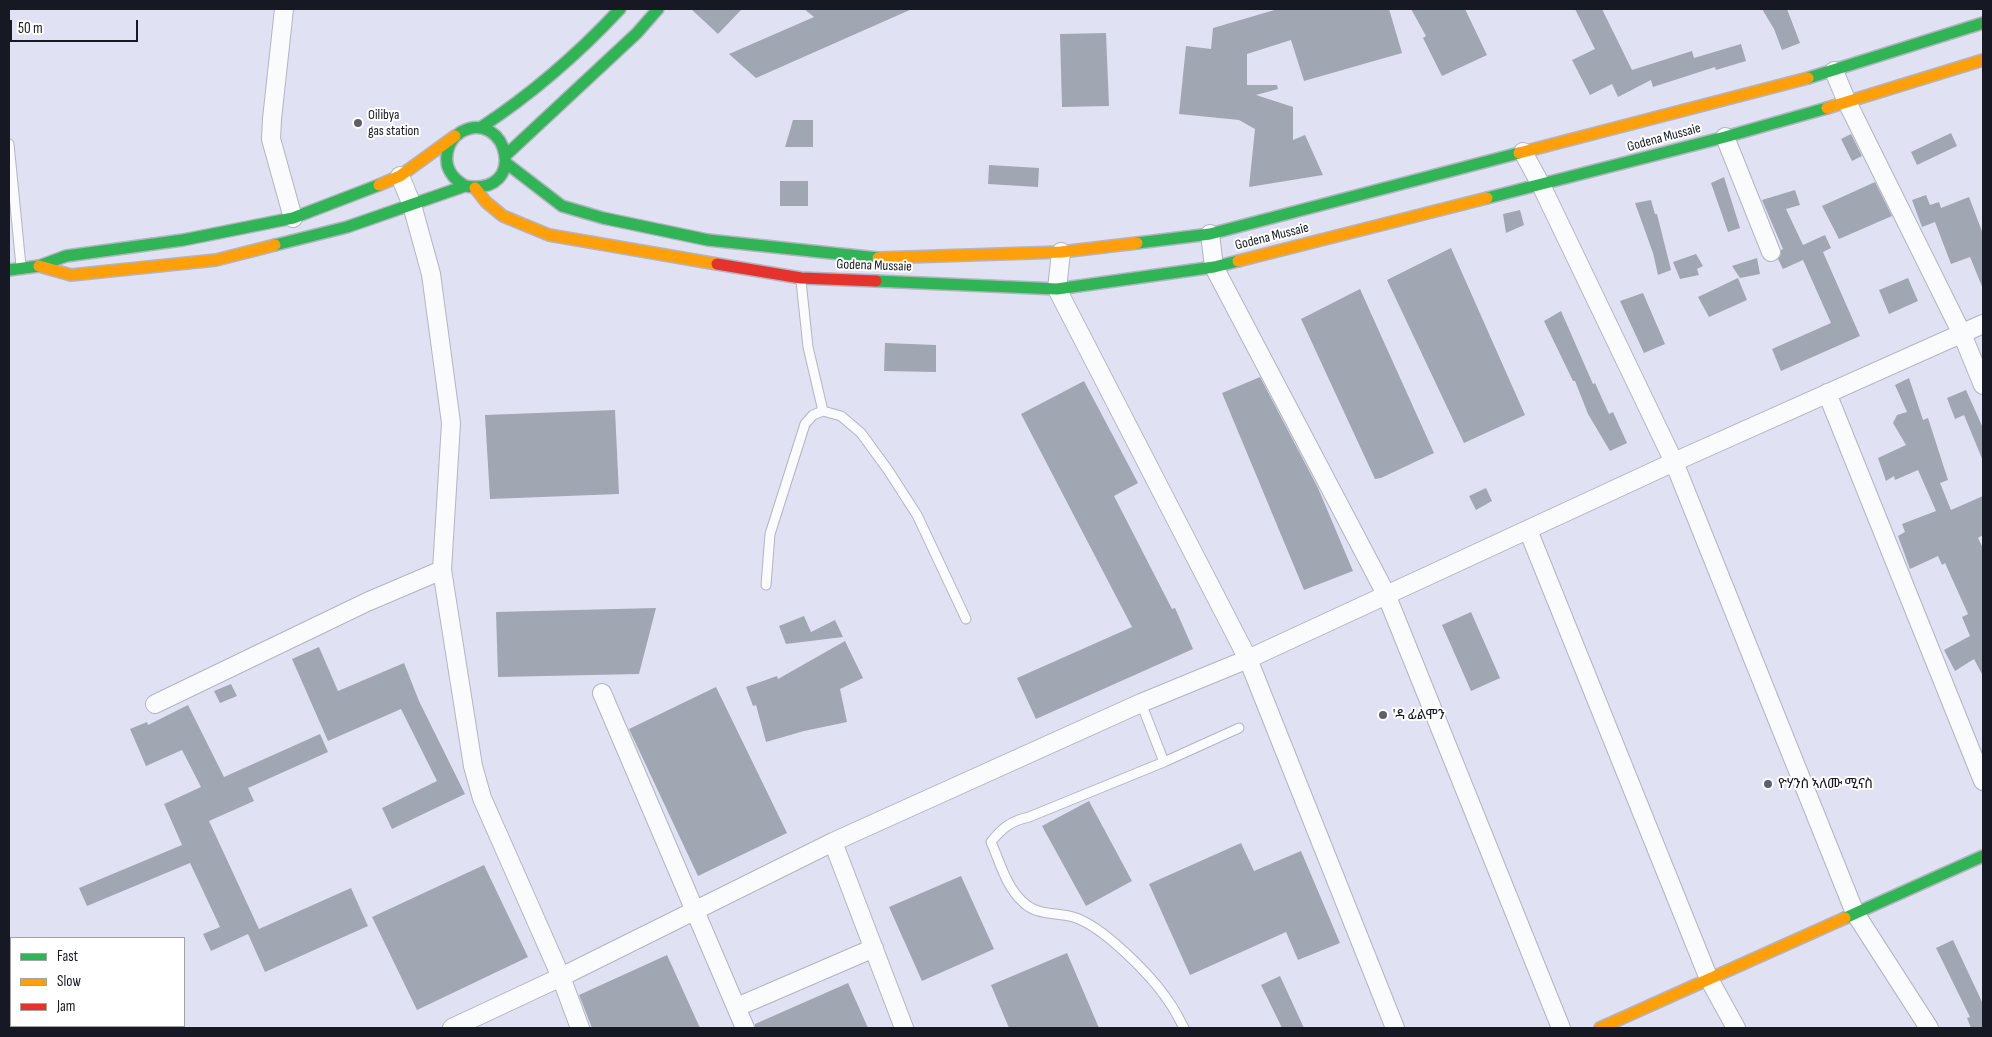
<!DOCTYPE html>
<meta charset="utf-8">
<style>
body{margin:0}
#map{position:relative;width:1992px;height:1037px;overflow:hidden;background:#e0e2f4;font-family:"Sofia Sans Condensed",sans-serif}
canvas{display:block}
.frame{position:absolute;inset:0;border:10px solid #161823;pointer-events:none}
.legend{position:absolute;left:10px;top:937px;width:175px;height:90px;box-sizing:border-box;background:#fff;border:1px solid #a2a3a7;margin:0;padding:6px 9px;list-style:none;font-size:15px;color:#161823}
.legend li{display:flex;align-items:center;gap:10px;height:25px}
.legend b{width:25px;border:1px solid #a2a3a7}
.scale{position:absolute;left:10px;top:20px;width:128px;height:22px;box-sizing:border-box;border:2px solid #161823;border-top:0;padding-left:6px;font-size:15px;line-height:18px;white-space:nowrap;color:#161823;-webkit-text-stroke:4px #fff;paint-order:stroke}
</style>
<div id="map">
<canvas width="1992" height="1037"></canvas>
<div class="frame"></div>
<ul class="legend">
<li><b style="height:6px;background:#30b455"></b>Fast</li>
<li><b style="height:6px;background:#ff9f0a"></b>Slow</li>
<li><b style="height:6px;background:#e5322d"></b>Jam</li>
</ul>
<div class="scale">50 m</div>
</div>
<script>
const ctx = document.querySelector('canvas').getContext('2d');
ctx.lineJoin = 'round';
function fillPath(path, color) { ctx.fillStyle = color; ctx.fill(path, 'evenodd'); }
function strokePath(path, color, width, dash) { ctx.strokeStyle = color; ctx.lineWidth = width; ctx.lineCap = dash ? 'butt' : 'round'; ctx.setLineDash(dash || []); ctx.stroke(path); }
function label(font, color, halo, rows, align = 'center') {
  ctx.font = font + ' "Sofia Sans Condensed","Noto Sans Ethiopic",sans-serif'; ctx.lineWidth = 4; ctx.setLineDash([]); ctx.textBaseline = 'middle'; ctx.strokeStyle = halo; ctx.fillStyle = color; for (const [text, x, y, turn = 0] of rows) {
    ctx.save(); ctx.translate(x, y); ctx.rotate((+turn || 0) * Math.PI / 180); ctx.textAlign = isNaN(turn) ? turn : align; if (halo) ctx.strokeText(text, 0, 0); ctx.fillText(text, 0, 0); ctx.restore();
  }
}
fillPath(new Path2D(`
 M691,9H742L718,34Z
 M804,9H912L756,78L729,54L814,17Z
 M1278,9H1389L1402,53L1304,81L1291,40L1247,54V85H1277L1278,89L1256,95L1293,107V140L1305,135L1323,175L1249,187L1255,129L1239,120L1179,114L1186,46L1211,49L1213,28Z
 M1411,9H1465L1487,55L1442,76L1423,38L1426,36Z
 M1575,9H1602L1632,70L1692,51L1694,58L1741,44L1746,61L1716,70L1715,67L1653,87L1651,80L1618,97L1612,84L1590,95L1572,60L1595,49Z
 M1762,9H1787L1800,43L1782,50L1774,29Z
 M1106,33L1109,106L1062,107L1060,34Z
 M793,120H813V147H785Z
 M1951,133L1957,146L1917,165L1911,152Z
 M1851,134L1862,156L1852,161L1841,139Z
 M989,165L1039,168L1038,187L988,184Z
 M1724,177L1740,228L1728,232L1711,183Z
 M780,181H808V206H780Z
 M1875,182L1892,216L1839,239L1822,206Z
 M1795,190L1800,205L1786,209L1803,245L1825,235L1831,248L1823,252L1860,336L1781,371L1772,349L1831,323L1803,260L1783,269L1778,259L1781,254V250L1783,249L1762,200Z
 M1926,195L1930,205L1939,202L1941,208L1969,197L1983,234V289L1970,257L1951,264L1935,222L1922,227L1912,200Z
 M1651,200L1655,214H1657L1671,270L1658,275L1653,253L1635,203Z
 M1520,210L1524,225L1506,233L1503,214Z
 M1451,248L1525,415L1464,443L1387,280Z
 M1696,254L1703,266L1697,269L1699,275L1680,279L1673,262Z
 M1757,258L1760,274L1740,278L1732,266Z
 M1738,278L1747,300L1709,317L1698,297Z
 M1908,278L1918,301L1889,314L1879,290Z
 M1360,289L1434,453L1381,478L1375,479L1301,319Z
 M1643,293L1665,344L1644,353L1620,301Z
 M1561,311L1593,384L1595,383L1609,414L1613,412L1627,443L1610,451L1588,414L1575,381H1573L1544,321Z
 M885,343L936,345V372L884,371Z
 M1260,377L1318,488L1353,571L1304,590L1222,393Z
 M1909,378L1923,420L1928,418L1948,480L1940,483L1951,510L1983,496V535L1978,538L1983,548V676L1974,659L1955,671L1944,650L1970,636L1962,617L1968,614L1945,563L1942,565L1938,556L1910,569L1898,536L1905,532L1902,524L1936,511L1918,470L1895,480L1894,476L1886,481L1878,458L1906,445L1893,423L1897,415L1907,412L1895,385Z
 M1084,381L1138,483L1114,496L1172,609L1175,608L1193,649L1036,719L1017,678L1132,627L1021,414Z
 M1966,390L1983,428V461L1964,415L1955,419L1947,398Z
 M615,410L619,494L490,499L485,415Z
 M1486,488L1492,501L1476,510L1469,496Z
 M656,608L639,674L498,677L496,612Z
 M1471,612L1500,678L1471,691L1442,625Z
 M804,616L811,632L835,620L843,637L786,644L779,626Z
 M845,641L863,678L840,689L847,722L804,731L766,742L756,705L753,706L746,687L777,676L778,679Z
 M319,647L338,691L404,663L419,701L465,794L392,829L382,808L437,781L401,709L328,741L292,659Z
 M231,684L237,696L220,703L214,691Z
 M716,687L787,833L698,876L629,729Z
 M188,705L224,777L320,734L328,752L248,788L254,801L209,821L259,929L351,888L368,926L265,972L248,934L211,951L203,934L220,927L190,863L87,906L79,888L182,845L164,804L201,787L182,750L146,766L130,729L147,722L148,725Z
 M1089,801L1132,881L1086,906L1042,826Z
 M1241,843L1254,871L1301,851L1340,943L1298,960L1286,932L1190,975L1149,884Z
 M484,865L528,957L417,1010L372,917Z
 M961,876L994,949L922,981L889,907Z
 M1953,940L1983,1004V1028H1971L1967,1018L1970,1017L1936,948Z
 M1067,953L1099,1028H1009L991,985Z
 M667,955L700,1028H592L579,995Z
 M1280,976L1304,1028H1282L1261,985Z
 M848,983L868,1028H755V1024Z`), '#a1a6b3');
const lane = new Path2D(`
 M9,144L21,266
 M823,411L841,416L861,433L888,470L917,515L966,619
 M766,585L770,534L805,424L813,415L823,411L808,347L801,281
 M1141,703L1164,762
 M1184,1028C1179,1019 1175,1010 1169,1002C1152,976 1102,925 1073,917C1055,912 1037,916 1023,902C1006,887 1000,862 991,842C1002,828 1011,821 1029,817L1164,762L1239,728`);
const street = new Path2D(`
 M284,9L272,119L271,139L293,218
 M1834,71L1847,102L1962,334L1983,385
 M1725,137L1771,252
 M1523,152L1541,185L1674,462L1855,913L1929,1028
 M400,176L412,205L431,274L451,423L442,570L473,766L482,798L561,977L580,1028
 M1210,234L1214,267L1386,594L1561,1028
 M1061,252L1057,289L1248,659L1395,1028
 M1827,393L1983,781
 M1528,530L1709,979L1736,1028
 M602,693L745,1028
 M155,704L367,602L442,570
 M833,842L904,1028
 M737,1007L874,948
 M452,1028L561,977L833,842L1141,703L1248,659L1674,462L1983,324`);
const fast = new Path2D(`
 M1808,78L1983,23
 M480,128C532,94 578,54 620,9
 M506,155L637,33L658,9
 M506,163L562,206L603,218L708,240L878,258
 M1487,198L1725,137L1827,108
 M1137,243L1210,234L1519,153
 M275,245L347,227L465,186C530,197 507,107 461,132C446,141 442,163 453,176C456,180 461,183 465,186
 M9,270L39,266L66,256L183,240L293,218L379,185
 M876,281L1057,289L1214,267L1238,261
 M1845,918L1983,856`);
const slow = new Path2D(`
 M1827,108L1983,60
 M1519,153L1808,78
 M379,185L400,176L455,136
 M475,188L486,202L503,216L549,235L717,264
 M878,258L1061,252L1137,243
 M1238,261L1487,198
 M39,266L71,275L216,260L275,245
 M1600,1028L1845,918`);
const jam = new Path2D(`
 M717,264L801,278L876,281`);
strokePath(lane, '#b2b4c1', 11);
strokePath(street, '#b2b4c1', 20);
strokePath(fast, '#b2b4c1', 14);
strokePath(slow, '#b2b4c1', 14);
strokePath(jam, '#b2b4c1', 14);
strokePath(lane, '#fafbfd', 9);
strokePath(street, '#fafbfd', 18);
strokePath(fast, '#30b455', 11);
strokePath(slow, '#ff9f0a', 11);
strokePath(jam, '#e5322d', 11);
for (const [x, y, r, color] of [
 [358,123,5,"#5d5f6c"],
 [1383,715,5,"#5d5f6c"],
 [1768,784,5,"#5d5f6c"]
]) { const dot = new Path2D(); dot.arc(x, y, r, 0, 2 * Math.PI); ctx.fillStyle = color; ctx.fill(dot); strokePath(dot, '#fff', 2); }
label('14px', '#161823', '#fff', [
 ["Oilibya",368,115],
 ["gas station",368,131],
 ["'ዳ ፊልሞን",1393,715],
 ["ዮሃንስ ኣለሙ ሚናስ",1778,784]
], 'left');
label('14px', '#161823', '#fff', [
 ["Godena Mussaie",1664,138,-15],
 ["Godena Mussaie",1272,237,-14],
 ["Godena Mussaie",874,266,2]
]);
</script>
